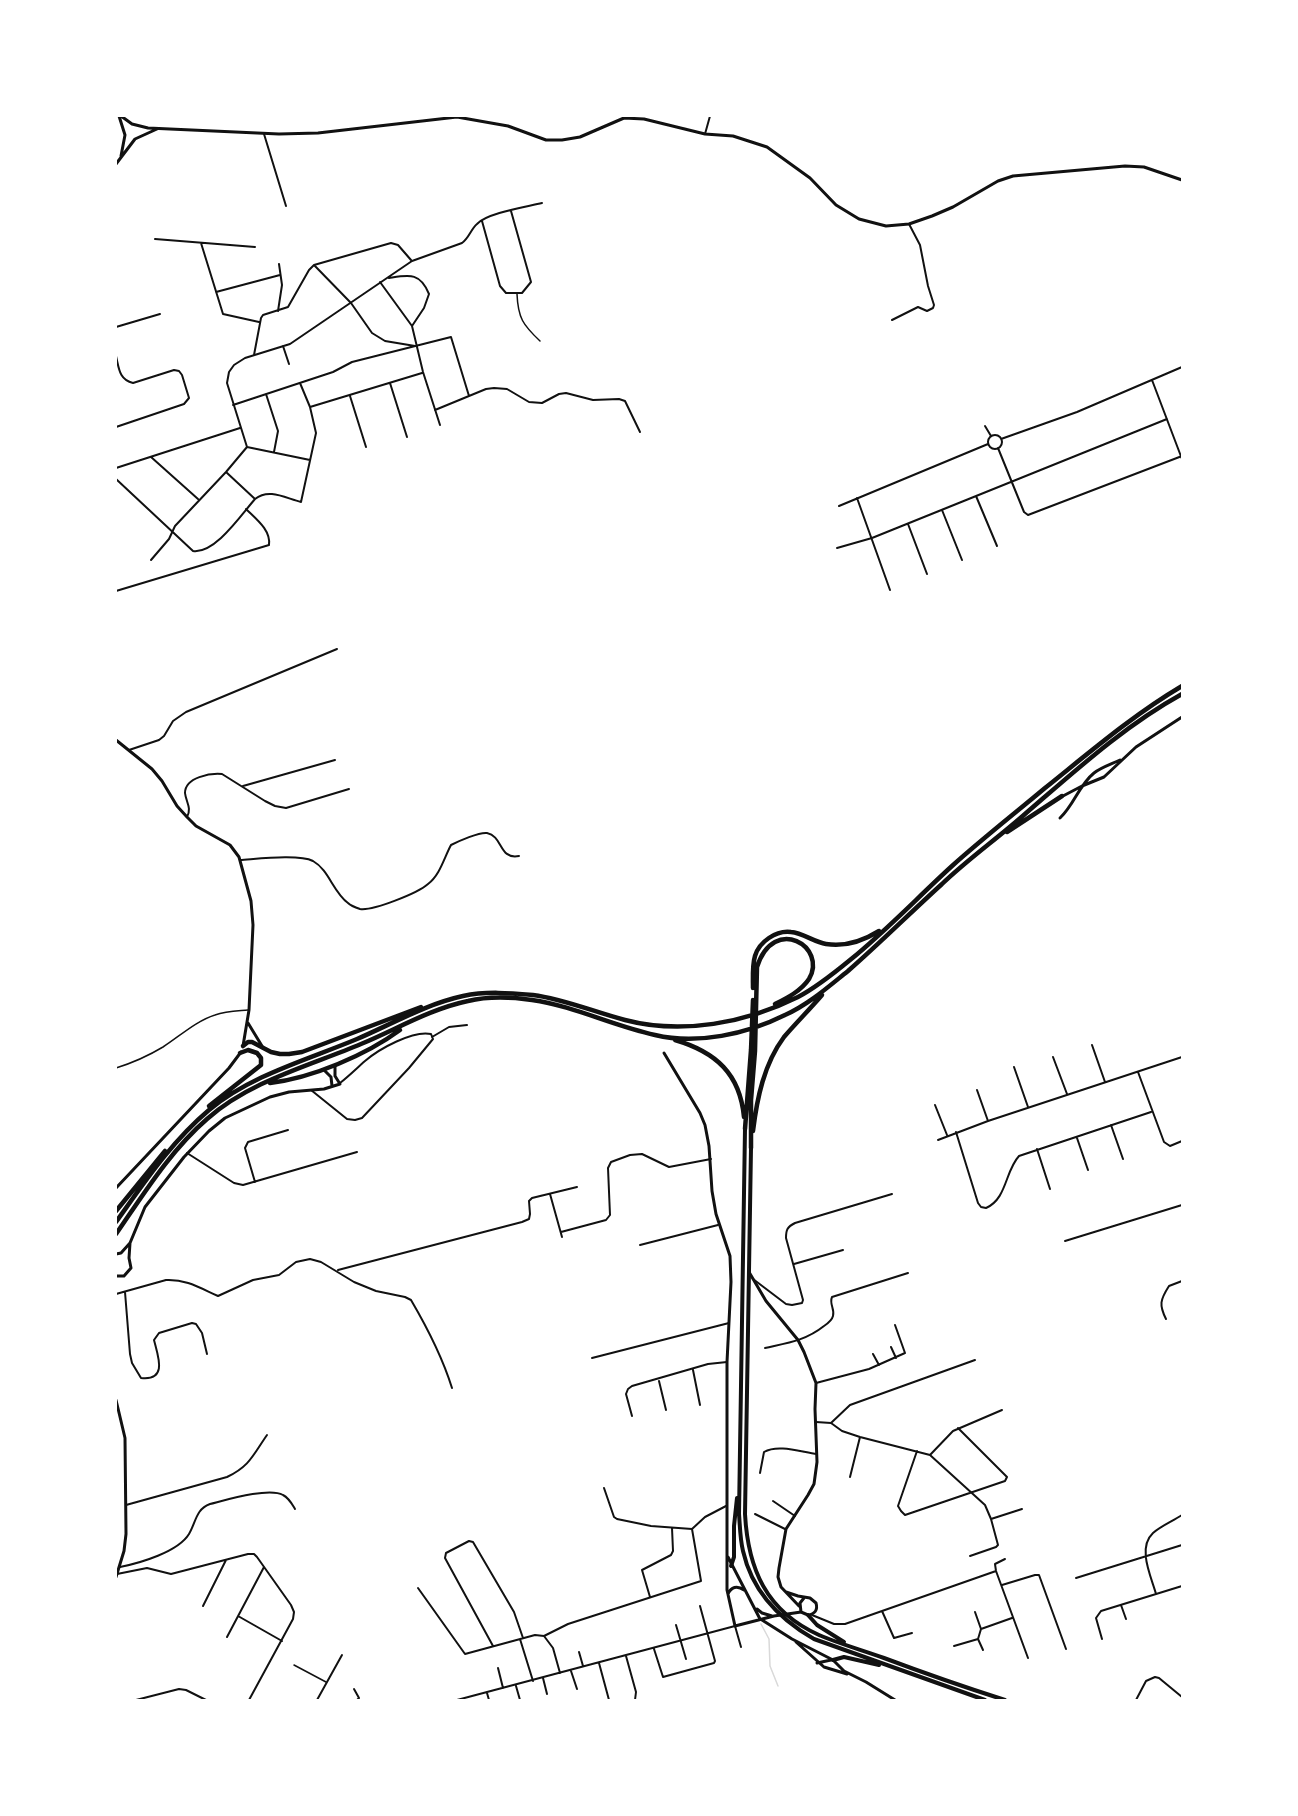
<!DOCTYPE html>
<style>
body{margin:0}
#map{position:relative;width:1298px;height:1816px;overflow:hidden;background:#fff;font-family:Inter,sans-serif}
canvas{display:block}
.frame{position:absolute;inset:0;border:117px solid #fff;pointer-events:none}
</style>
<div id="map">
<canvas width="1298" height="1816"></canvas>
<div class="frame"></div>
</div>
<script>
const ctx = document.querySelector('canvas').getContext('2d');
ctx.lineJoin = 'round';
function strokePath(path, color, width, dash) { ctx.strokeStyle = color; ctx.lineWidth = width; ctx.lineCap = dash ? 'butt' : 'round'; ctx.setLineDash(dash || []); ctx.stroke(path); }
strokePath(new Path2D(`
 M761,1624L769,1639L770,1666L778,1686`), '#d9d9d9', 1.5);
strokePath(new Path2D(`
 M517,294C518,318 523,325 540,341
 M116,1068C132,1063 148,1056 163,1047C180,1036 196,1021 215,1015C226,1011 237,1011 248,1010
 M294,1665L326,1682`), '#111', 1.5);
strokePath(new Path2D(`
 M264,134L286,206
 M705,134L710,116
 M482,221L500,286L506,293H522L531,282L511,211
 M155,239L255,247
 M201,243L223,314L259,322
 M314,265L351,303L372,333L385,341L415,346
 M389,278C409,275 420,272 429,294L424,308L412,326
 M380,282L412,326L423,372L440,425
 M216,292L280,275
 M278,311L282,285L279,264
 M892,320L918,307L927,311L933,308L934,305L928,286L920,245L909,224
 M116,327L160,314
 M283,346L289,364
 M254,355L261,318L263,315L288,307L309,270L314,265L391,243L398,245L411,260
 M116,356C119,368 119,380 133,383L174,370L179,371L182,375L189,398L184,404L116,427
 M1152,380L1182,459
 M390,383L407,437
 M266,394L278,431L274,452
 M350,396L366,447
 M233,405L333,372L352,362L451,337L469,396
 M310,407L422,373
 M435,410L486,389L494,388L507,389L529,402L542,403L559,394L566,393L593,400L619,399L625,401L640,432
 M985,426L991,436
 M988 442a7 7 0 1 1 14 0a7 7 0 1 1-14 0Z
 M1001,439L1077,412L1182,367
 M247,447L227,383L229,372L234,365L245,358L290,344L412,261L462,243C469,238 471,229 477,224C487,213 526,207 542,203
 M247,447L310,460
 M998,448L1024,512L1028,515L1182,456
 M151,457L198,499
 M116,468L240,428
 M226,472L255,499
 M116,479L193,551C215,554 241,515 255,499C269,488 285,498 301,502L316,433L310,407L300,383
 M976,496L997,546
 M857,498L890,590
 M839,506L988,444
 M942,510L962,560
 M908,524L927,574
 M837,548L872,538L1167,419
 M151,560L169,539L175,526L226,472L247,447
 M116,591L269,545C271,530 256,519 246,509
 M129,750L159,740L164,736L173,721L186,712L337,649
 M243,786L335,760
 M187,817C192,808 186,802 185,793C185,777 211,773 222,774L265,801L275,806L286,808L349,789
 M240,860C257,859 299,854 313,861C329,870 333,892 348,903C350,905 357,908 360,909C373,911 418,893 428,884C440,875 444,858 451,845C459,841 479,832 487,833C503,836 499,860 519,856
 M432,1037L449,1027L467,1025
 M1092,1045L1105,1082
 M1053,1057L1067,1094
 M1014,1067L1028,1107
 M1138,1072L1164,1142L1170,1146L1182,1141
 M311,1090L347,1119L355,1120L362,1118L409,1068L433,1039L431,1034C413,1030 379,1049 365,1061C357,1068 349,1076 340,1083
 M977,1090L988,1121
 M935,1105L947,1135
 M1111,1125L1123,1159
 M956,1132L978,1203L981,1207L986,1208C1007,1199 1005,1171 1019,1156L1151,1112
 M1077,1138L1088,1170
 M938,1140L988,1121L1182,1057
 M1037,1149L1050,1189
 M187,1153L234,1183L243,1185L357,1152
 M255,1182L245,1148L248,1142L288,1130
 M550,1194L562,1237
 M561,1232L606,1220L610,1215L608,1168L611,1162L630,1155L642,1154L669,1167L711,1159
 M1065,1241L1182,1205
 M640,1245L718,1225
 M794,1264L843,1250
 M338,1270L522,1222L529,1219L530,1214L529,1201L532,1198L577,1187
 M753,1279L786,1304L792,1305L802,1303L803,1300L786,1238C786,1230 787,1227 795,1223L892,1194
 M125,1292L130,1354L132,1363L141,1378C168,1381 158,1356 154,1340L159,1333L192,1323L196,1324L202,1333L207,1354
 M116,1294L166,1280C186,1279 200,1288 218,1296L253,1280L279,1275L296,1262L310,1259L321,1262L354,1282L376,1291L405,1297L411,1300C428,1329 442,1356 452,1388
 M1166,1319C1159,1305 1160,1300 1169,1286L1182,1281
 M891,1347L896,1358
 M765,1348C787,1343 805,1341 824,1326C827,1324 832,1320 833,1316C835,1309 829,1304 832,1297L908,1273
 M873,1354L879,1365
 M592,1358L729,1323
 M693,1370L700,1405
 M659,1381L666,1410
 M816,1383L869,1369L905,1353L895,1325
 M632,1416L626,1394L628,1389L632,1386L708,1364L727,1362
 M816,1422L831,1423L842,1431L860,1437L930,1455L985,1505L991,1519L998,1545L996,1547L970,1556
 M831,1423L850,1405L975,1360
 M917,1451L898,1506L901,1511L905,1515L1005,1481L1007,1477L958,1428
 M930,1455L953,1431L1002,1410
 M760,1473L764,1452C778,1444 801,1452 817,1454
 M850,1477L860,1437
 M604,1488L614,1517L617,1519L651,1526L692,1529L705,1517L726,1506
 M773,1501L795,1516
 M126,1505L227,1477C250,1466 253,1455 267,1435
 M755,1514L785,1529
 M991,1519L1022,1509
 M1005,1559L995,1564L996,1571L1028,1658
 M120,1567C140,1563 178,1552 189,1534C196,1522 196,1509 210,1504C226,1500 269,1487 283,1495C289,1498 292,1504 295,1509
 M117,1574L147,1568L171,1574L248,1554H254L257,1557L291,1605L294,1612L293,1619L249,1700
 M1076,1578L1182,1545
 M1002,1585L1035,1575H1039L1066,1649
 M418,1588L465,1654L535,1635L544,1636
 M1156,1594C1151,1576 1137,1548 1153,1533C1161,1526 1173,1521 1182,1515
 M650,1597L642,1570L671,1555L673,1551L672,1528
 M1121,1605L1126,1619
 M203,1606L226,1560
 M882,1611L894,1638L912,1633
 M975,1612L981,1629
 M812,1615L834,1624H845L996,1571
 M238,1616L282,1641
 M676,1625L686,1659
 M981,1629L1012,1618
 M981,1629L978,1639L983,1650
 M544,1636L568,1624L701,1581L692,1529
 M544,1636L553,1648L560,1673
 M227,1637L264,1567
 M520,1639L533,1681
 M1102,1639L1096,1618L1101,1611L1182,1586
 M493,1646L445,1558L446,1553L469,1541L473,1542L514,1612L523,1638
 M954,1646L978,1639
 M654,1649L663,1677L714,1663L715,1661L700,1606
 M579,1652L583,1666
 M626,1656L636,1692L635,1700
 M599,1663L609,1700
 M498,1668L503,1688
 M571,1671L577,1689
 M543,1678L547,1694
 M516,1686L520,1700
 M354,1689L359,1698L357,1700
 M487,1693L489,1700
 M136,1700L179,1689L186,1690L206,1700
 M317,1700L342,1655
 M457,1700L735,1626L741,1647
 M1136,1700L1146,1681L1155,1677L1159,1678L1182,1697`), '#111', 2);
strokePath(new Path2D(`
 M119,116L125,135L121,156
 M121,116L132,124L148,128L279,134L318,133L457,117L508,126L546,140H562L580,137L624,118L644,119L705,134L733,136L767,147L810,178L836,205L859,219L886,226L909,224L932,216L953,207L998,181L1013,176L1125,166L1144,167L1182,180
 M116,164L135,139L157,129
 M116,740L152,769L162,781L177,806L187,817L196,826L230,845L239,857L251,901L253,925L249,1010L243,1046
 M1063,796L1082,786L1104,777L1136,747L1182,717
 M1060,818C1074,805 1079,785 1094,773C1102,767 1112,764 1120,760
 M248,1023L262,1046
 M664,1053L700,1113L705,1125L709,1146L712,1191L716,1214L730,1256L731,1282L727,1362V1590L735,1626L774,1616L801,1612L808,1615C815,1614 818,1610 816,1603L810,1598L798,1596L786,1592
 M324,1070L331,1077L332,1086
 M116,1188L229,1068L241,1052
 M116,1254L121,1253L130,1243
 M749,1272L766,1301L798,1340L804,1352L816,1383L815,1409L817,1462L814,1484L808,1495L786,1529L779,1568L778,1577L781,1587L799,1606
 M116,1276H124L131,1268L129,1258L130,1243L145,1207L184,1157L209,1131L225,1118L270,1097L289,1092L324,1089L340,1084L335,1076V1066
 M116,1400L125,1438L126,1534L124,1551L116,1577
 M728,1557L760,1619
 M728,1594C731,1587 737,1585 744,1590
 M757,1609L762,1613L772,1616
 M801,1612L800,1603L804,1598
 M762,1620L792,1639L833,1660L844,1671L866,1682L895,1700
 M796,1642L824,1667L847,1674
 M817,1663L831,1660`), '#111', 3);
strokePath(new Path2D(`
 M745,1129L739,1514C740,1526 740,1539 743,1551C752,1591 779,1619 814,1639L985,1700
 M751,1148L745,1514C748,1569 766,1611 819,1635C840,1644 862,1650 884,1658C924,1673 964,1687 1005,1700
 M731,1566L734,1557V1526L737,1498
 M808,1615L817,1625L844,1642
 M833,1660L844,1657L879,1665`), '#111', 4);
strokePath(new Path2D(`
 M1007,832L1062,796
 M753,988C753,978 752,966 755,956C759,942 776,930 791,932C803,933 814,942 826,944C845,947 863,941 879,931
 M675,1040C716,1052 740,1074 744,1117
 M243,1046L248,1042H252L271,1052L280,1054H289L302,1052L421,1007
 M270,1083C312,1078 366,1055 400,1030
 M209,1106L261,1065V1058L257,1053L248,1050L240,1053
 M745,1129L751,1050L753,1000
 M753,1131C757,1098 764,1064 784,1037C796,1023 810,1009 822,995
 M751,1148V1100L755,1051L757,967C774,914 828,947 809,979C801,991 787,998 775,1004
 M116,1211L165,1151
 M116,1222C144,1183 171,1142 209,1110C251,1075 307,1060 357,1039C392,1024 426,1004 463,996C486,991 510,993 533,995C564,999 594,1012 625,1020C682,1035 746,1023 798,997C817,987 833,974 850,960C886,931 918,897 952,866C982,839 1014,814 1045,788C1090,752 1133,715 1182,686
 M116,1234C143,1195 170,1151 207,1119C250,1081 309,1066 361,1044C397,1029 430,1009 468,1001C489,996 511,997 532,1000C574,1006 613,1026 655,1035C697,1045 747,1034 785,1015C809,1004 828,987 848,971C880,943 910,913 942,884C968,859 998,838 1025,814C1075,771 1124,726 1182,694`), '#111', 4.5);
</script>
